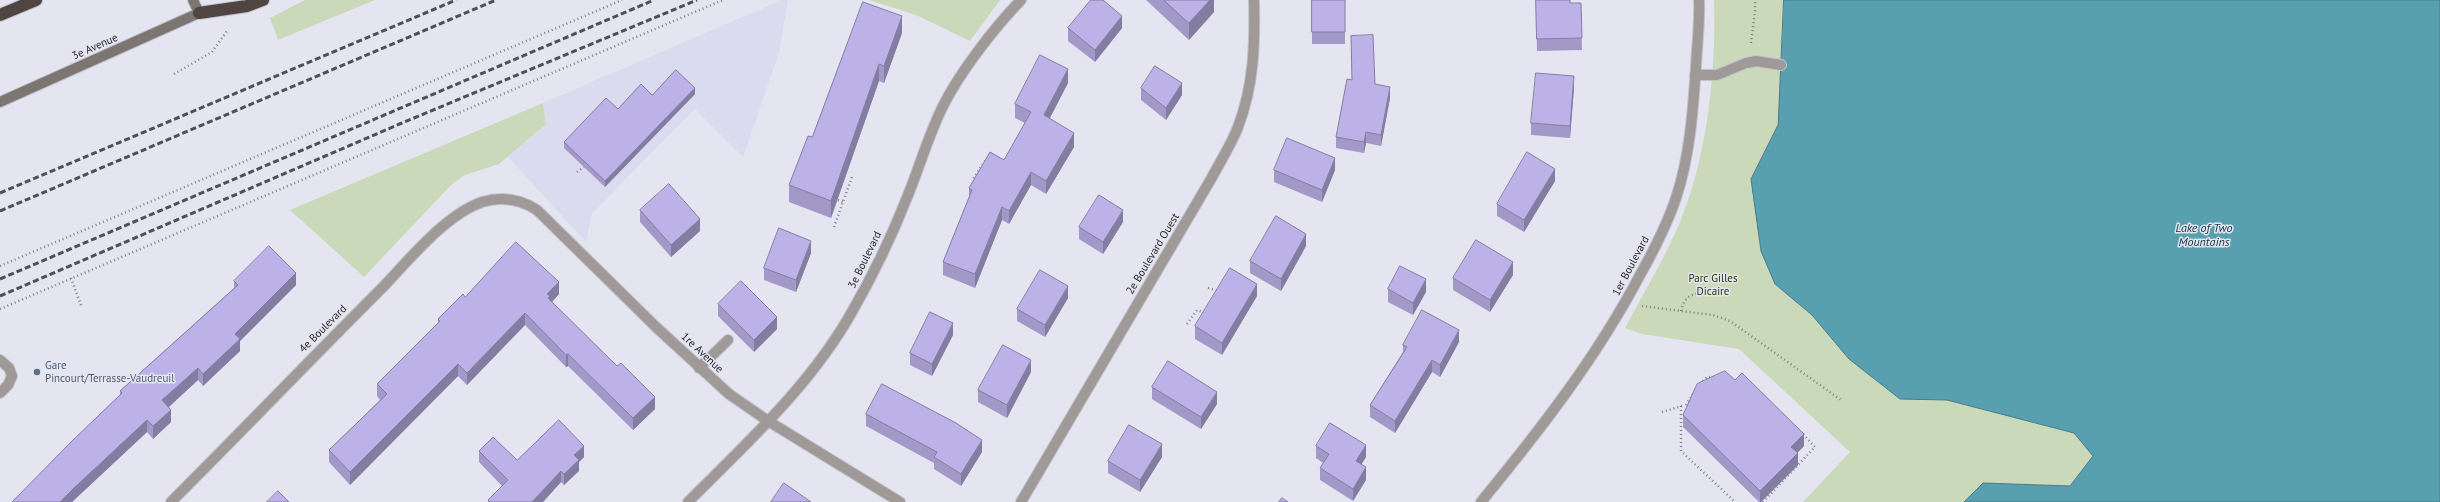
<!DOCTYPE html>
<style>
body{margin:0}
canvas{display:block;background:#e5e5f1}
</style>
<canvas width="2440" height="502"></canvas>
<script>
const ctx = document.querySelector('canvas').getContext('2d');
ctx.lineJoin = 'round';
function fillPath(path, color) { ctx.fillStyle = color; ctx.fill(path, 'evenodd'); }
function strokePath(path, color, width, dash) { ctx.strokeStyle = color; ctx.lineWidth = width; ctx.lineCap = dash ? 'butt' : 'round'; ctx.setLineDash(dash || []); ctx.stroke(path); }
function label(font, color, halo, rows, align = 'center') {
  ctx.font = font + ' "PT Sans",sans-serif'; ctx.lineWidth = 3; ctx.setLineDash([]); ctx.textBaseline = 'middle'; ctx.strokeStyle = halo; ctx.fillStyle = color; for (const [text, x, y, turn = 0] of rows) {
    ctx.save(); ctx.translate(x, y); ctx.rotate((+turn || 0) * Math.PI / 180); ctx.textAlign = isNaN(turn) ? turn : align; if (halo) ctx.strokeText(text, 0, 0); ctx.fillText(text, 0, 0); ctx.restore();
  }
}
fillPath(new Path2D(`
 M782,0H788L779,53L743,157L695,109L592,213L586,242L508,157L546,124L543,103Z`), '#dadbee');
fillPath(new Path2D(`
 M305,0H375L278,40L270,18Z
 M869,0H1000L970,41L916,15Z
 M1714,0H1784L1778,125L1751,179L1775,284L1812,315L1849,359L1900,399L1947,400L2074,433L2093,456L2070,486L1983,483L1964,502H1803L1850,452L1739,349L1642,334L1625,328C1644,292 1667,255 1682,217C1708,150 1716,72 1714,0Z
 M543,103L546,124L499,164L465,175L452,184L364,277L290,210Z`), '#cad9b9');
const water = new Path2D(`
 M1784,0H2440V502H1964L1983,483L2070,486L2093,456L2074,433L1947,400L1900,399L1849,359L1812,315L1775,284L1761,251L1751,179L1778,125Z`);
fillPath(water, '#589fb0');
strokePath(water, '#4a7b88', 1);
const lane = new Path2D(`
 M1695,75H1717L1746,63L1756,61L1781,65
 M0,360L9,368L12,376L8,385L0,393
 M699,368L728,340`);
const street = new Path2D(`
 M171,502C242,431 311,359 382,288C409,260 445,215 482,202C502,196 520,199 537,210L656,327L729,394L768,421L900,502
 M688,502C747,443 812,384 853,310C873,275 891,238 906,200C919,169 928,136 943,106C960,72 994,28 1021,0
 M1021,502L1211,179C1220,162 1231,145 1238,127C1254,85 1255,44 1254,0
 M1481,502C1540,430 1597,357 1640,275C1654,250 1667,225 1676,198C1690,156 1693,110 1696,66C1697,45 1700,22 1699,0`);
const secondary = new Path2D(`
 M0,102L199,13L193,0`);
const highway = new Path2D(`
 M199,13L247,6L263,0
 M0,15L36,0`);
strokePath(lane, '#c3c3ce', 12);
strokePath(street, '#c3c3ce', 12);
strokePath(secondary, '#c3c3ce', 12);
strokePath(highway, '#c3c3ce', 14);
strokePath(new Path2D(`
 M1751,43L1755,11V0
 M174,74L212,52L227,31
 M577,172L584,167
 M976,180L973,179L987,158
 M838,200L843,202
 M834,227L852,177
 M0,266L622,0
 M71,278L82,308
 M1208,288L1219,291
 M1642,306L1713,315L1730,321L1841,400
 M0,309L723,0
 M1681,311C1684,298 1689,295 1702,292
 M1187,324L1197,310L1205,313
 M1700,384L1707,377H1714
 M1686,405L1696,389
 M1681,406V451L1735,502
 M1662,412L1682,406
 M1763,502L1815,447L1802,433`), '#7f7f87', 2.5, [1, 3]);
strokePath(lane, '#9f9a98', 10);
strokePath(street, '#9f9a98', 10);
strokePath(secondary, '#7d7572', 10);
strokePath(highway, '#504541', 12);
strokePath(new Path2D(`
 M0,193L456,0
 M0,211L496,0
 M0,279L654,0
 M0,296L402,123L697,0`), '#4f4f55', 3, [6, 3]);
fillPath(new Path2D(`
 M1146,0H1214V12L1189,40Z
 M1312,0H1345V44H1312Z
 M1536,0L1570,3H1581L1582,50L1537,51Z
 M1068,28H1122L1095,62L1068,41Z
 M902,33L884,83L879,81L831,218L789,202V185Z
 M1351,36L1375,84L1390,98L1381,146L1366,143L1364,153L1336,148V137L1352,80Z
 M1068,83L1050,118L1074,147L1046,194L1031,185L1009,224L1002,220L975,288L943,275V262L969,197V188L1004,160L1025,123L1015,118V104Z
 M1141,88L1182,95L1166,120L1141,100Z
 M1574,88L1570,138L1531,135V123Z
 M695,94L605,187L564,148V142L618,109L652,95Z
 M1274,170H1335L1322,202L1274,182Z
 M1555,181L1524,232L1497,216V204Z
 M640,210L700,231L671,257L640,222Z
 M1123,222L1103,254L1079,239V227Z
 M1306,246L1281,291L1250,273V261Z
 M811,253L796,292L764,280V268Z
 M1513,275L1490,312L1453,290V278Z
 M234,281L296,285L240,341V351L203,386L198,380L169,407L171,422L153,439L147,432L72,502H12L120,395V391L234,288Z
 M1388,289L1426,292L1413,315L1388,302Z
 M559,294L552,302L655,409L633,430L568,366L566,367L525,325L467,385L458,376L350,485L329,462V450L380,400L377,396V384L438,324V319L465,297Z
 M1257,296L1222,355L1195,339V326Z
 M1068,298L1045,337L1017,321V309Z
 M718,304L777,329L754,352L718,316Z
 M953,335L932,376L910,365V353Z
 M1459,342L1440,377L1432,372L1395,433L1370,417V405L1403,352V345Z
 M1031,372L1007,418L978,402V390Z
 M1152,387L1217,404L1201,429L1152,399Z
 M866,414L982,452L961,486L934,469V463L866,426Z
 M1683,415L1804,446L1797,453L1798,465L1761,502H1759L1683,427Z
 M1316,446L1366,457L1361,464L1366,480L1353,501L1320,480V468L1323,463L1316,458Z
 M479,451L517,460L584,457L579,462V471L564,485L561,482L543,502H488V500L502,486L479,462Z
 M1162,457L1140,492L1108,473V461Z`), '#a399c8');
fillPath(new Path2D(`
 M1210,0H1214V12L1189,40V23Z
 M902,16V33L884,83V66Z
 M1122,16V28L1095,62V50Z
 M879,64V81L831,218V201Z
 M1068,69V83L1044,129V115Z
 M1574,76V88L1570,138V126Z
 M1182,83V95L1166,120V108Z
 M1390,87V98L1381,146V135Z
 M695,88V94L605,187V181Z
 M1366,132V143L1364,153V142Z
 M1074,133V147L1046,194V181Z
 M1335,158V170L1322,202V190Z
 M1555,169V181L1524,232V220Z
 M1031,172V185L1009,224V211Z
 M1002,207V220L975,288V274Z
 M1123,210V222L1103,254V242Z
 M700,219V231L671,257V245Z
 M1306,234V246L1281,291V279Z
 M811,241V253L796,292V280Z
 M1513,262V275L1490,312V300Z
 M296,273V285L240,341V351L203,386V374L235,334Z
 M1426,279V292L1413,315V303Z
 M559,282V294L550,304V308L547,294Z
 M1257,284V296L1222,355V343Z
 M1068,286V298L1045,337V325Z
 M525,313V325L467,385V373Z
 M777,317V329L754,352V340Z
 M953,323V335L932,376V364Z
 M1459,330V342L1440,377V365Z
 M568,354V366L566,367V355Z
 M1031,360V372L1007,418V405Z
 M1432,360V372L1395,433V421Z
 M458,364V376L350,485V472Z
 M198,368V380L162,413V400Z
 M1217,392V404L1201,429V417Z
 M655,397V409L633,430V418Z
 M171,410V422L153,439V426Z
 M147,420V432L72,502H60L74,488Z
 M1804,434V446L1791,459V447Z
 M982,440V452L961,486V474Z
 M1162,444V457L1140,492V480Z
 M1366,445V457L1356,473V461Z
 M584,446V457L579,462V471L564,485V474L574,455Z
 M1798,453V465L1761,502H1760V491Z
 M1366,467V480L1353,501V489Z
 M561,471V482L543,502H532Z`), '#847da2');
const building = new Path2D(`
 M1091,0H1103L1122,16L1095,50L1068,28Z
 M1164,0H1210L1189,23Z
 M1312,0H1345V32H1312Z
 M1536,0H1570V3H1581L1582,38L1537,39Z
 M863,2L902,16L884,66L879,64L831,201L789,185L808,136L812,137Z
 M1373,35L1375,84L1390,87L1381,135L1366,132L1364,142L1336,137L1347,79L1352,80L1351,36Z
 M1040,55L1068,69L1044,115L1074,133L1046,181L1031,172L1009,211L1002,207L975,274L943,262L972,190L969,188L990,152L1004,160L1031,112L1015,104Z
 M1155,66L1182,83L1166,108L1141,88Z
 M676,70L695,88L605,181L564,142L606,98L618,109L641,84L652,95Z
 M1536,73L1574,76L1570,126L1531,123Z
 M1287,138L1335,158L1322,190L1274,170Z
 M1527,152L1555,169L1524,220L1497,204Z
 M669,184L700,219L671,245L640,210Z
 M1099,195L1123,210L1103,242L1079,227Z
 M1276,216L1306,234L1281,279L1250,261Z
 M779,228L811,241L796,280L764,268Z
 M1476,240L1513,262L1490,300L1453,278Z
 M516,242L559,282L547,294L550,296L548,298L617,366L621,363L655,397L633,418L568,354L566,355L525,313L467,373L458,364L350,472L329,450L387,394L377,384L440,321L438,319L463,294L465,297Z
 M269,246L296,273L235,334L240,339L203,374L198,368L162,400L171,410L153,426L147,420L74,488L60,502H12L72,441L122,393L120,391L238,285L234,281Z
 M1400,266L1426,279L1413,303L1388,289Z
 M1230,268L1257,284L1222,343L1195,326Z
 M1040,270L1068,286L1045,325L1017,309Z
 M741,281L777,317L754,340L718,304Z
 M1422,310L1459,330L1440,365L1432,360L1395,421L1370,405L1407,347L1403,345Z
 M930,312L953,323L932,364L910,353Z
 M1003,345L1031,360L1007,405L978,390Z
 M1168,361L1217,392L1201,417L1152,387Z
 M1725,371L1735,380L1742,373L1804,434L1791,447L1798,453L1760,491L1683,415L1697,384Z
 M882,384L956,423L982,440L961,474L934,457L937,452L866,414Z
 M559,420L584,446L574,455L579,460L564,474L561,471L532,502H490L488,500L508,480L479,451L493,437L517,460Z
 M1330,423L1366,445L1356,461L1366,467L1353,489L1320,468L1329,454L1316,446Z
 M1129,425L1162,444L1140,480L1108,461Z
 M784,483L811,502H771Z
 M278,491L289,502H267Z
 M1282,498L1288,502H1279Z`);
fillPath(building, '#bdb2e8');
strokePath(building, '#847da2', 1);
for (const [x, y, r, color] of [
 [37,372,4,"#5c6f8a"]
]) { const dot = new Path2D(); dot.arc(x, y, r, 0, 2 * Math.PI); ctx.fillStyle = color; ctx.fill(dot); strokePath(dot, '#e5e5f1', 1.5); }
label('11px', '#28282c', '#e5e5f1', [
 ["3e Avenue",95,47,-24],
 ["2e Boulevard Ouest",1153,254,-59],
 ["3e Boulevard",865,260,-64],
 ["1er Boulevard",1631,266,-62],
 ["4e Boulevard",323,329,-45],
 ["1re Avenue",702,353,43]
]);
label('11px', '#233800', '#e5e5f1', [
 ["Parc Gilles",1713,279],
 ["Dicaire",1713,292]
]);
label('11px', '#4e5e75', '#e5e5f1', [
 ["Gare",45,366],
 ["Pincourt/Terrasse-Vaudreuil",45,379]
], 'left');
label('italic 12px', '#13363e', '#e5e5f1', [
 ["Lake of Two",2204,229],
 ["Mountains",2204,243]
]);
</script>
